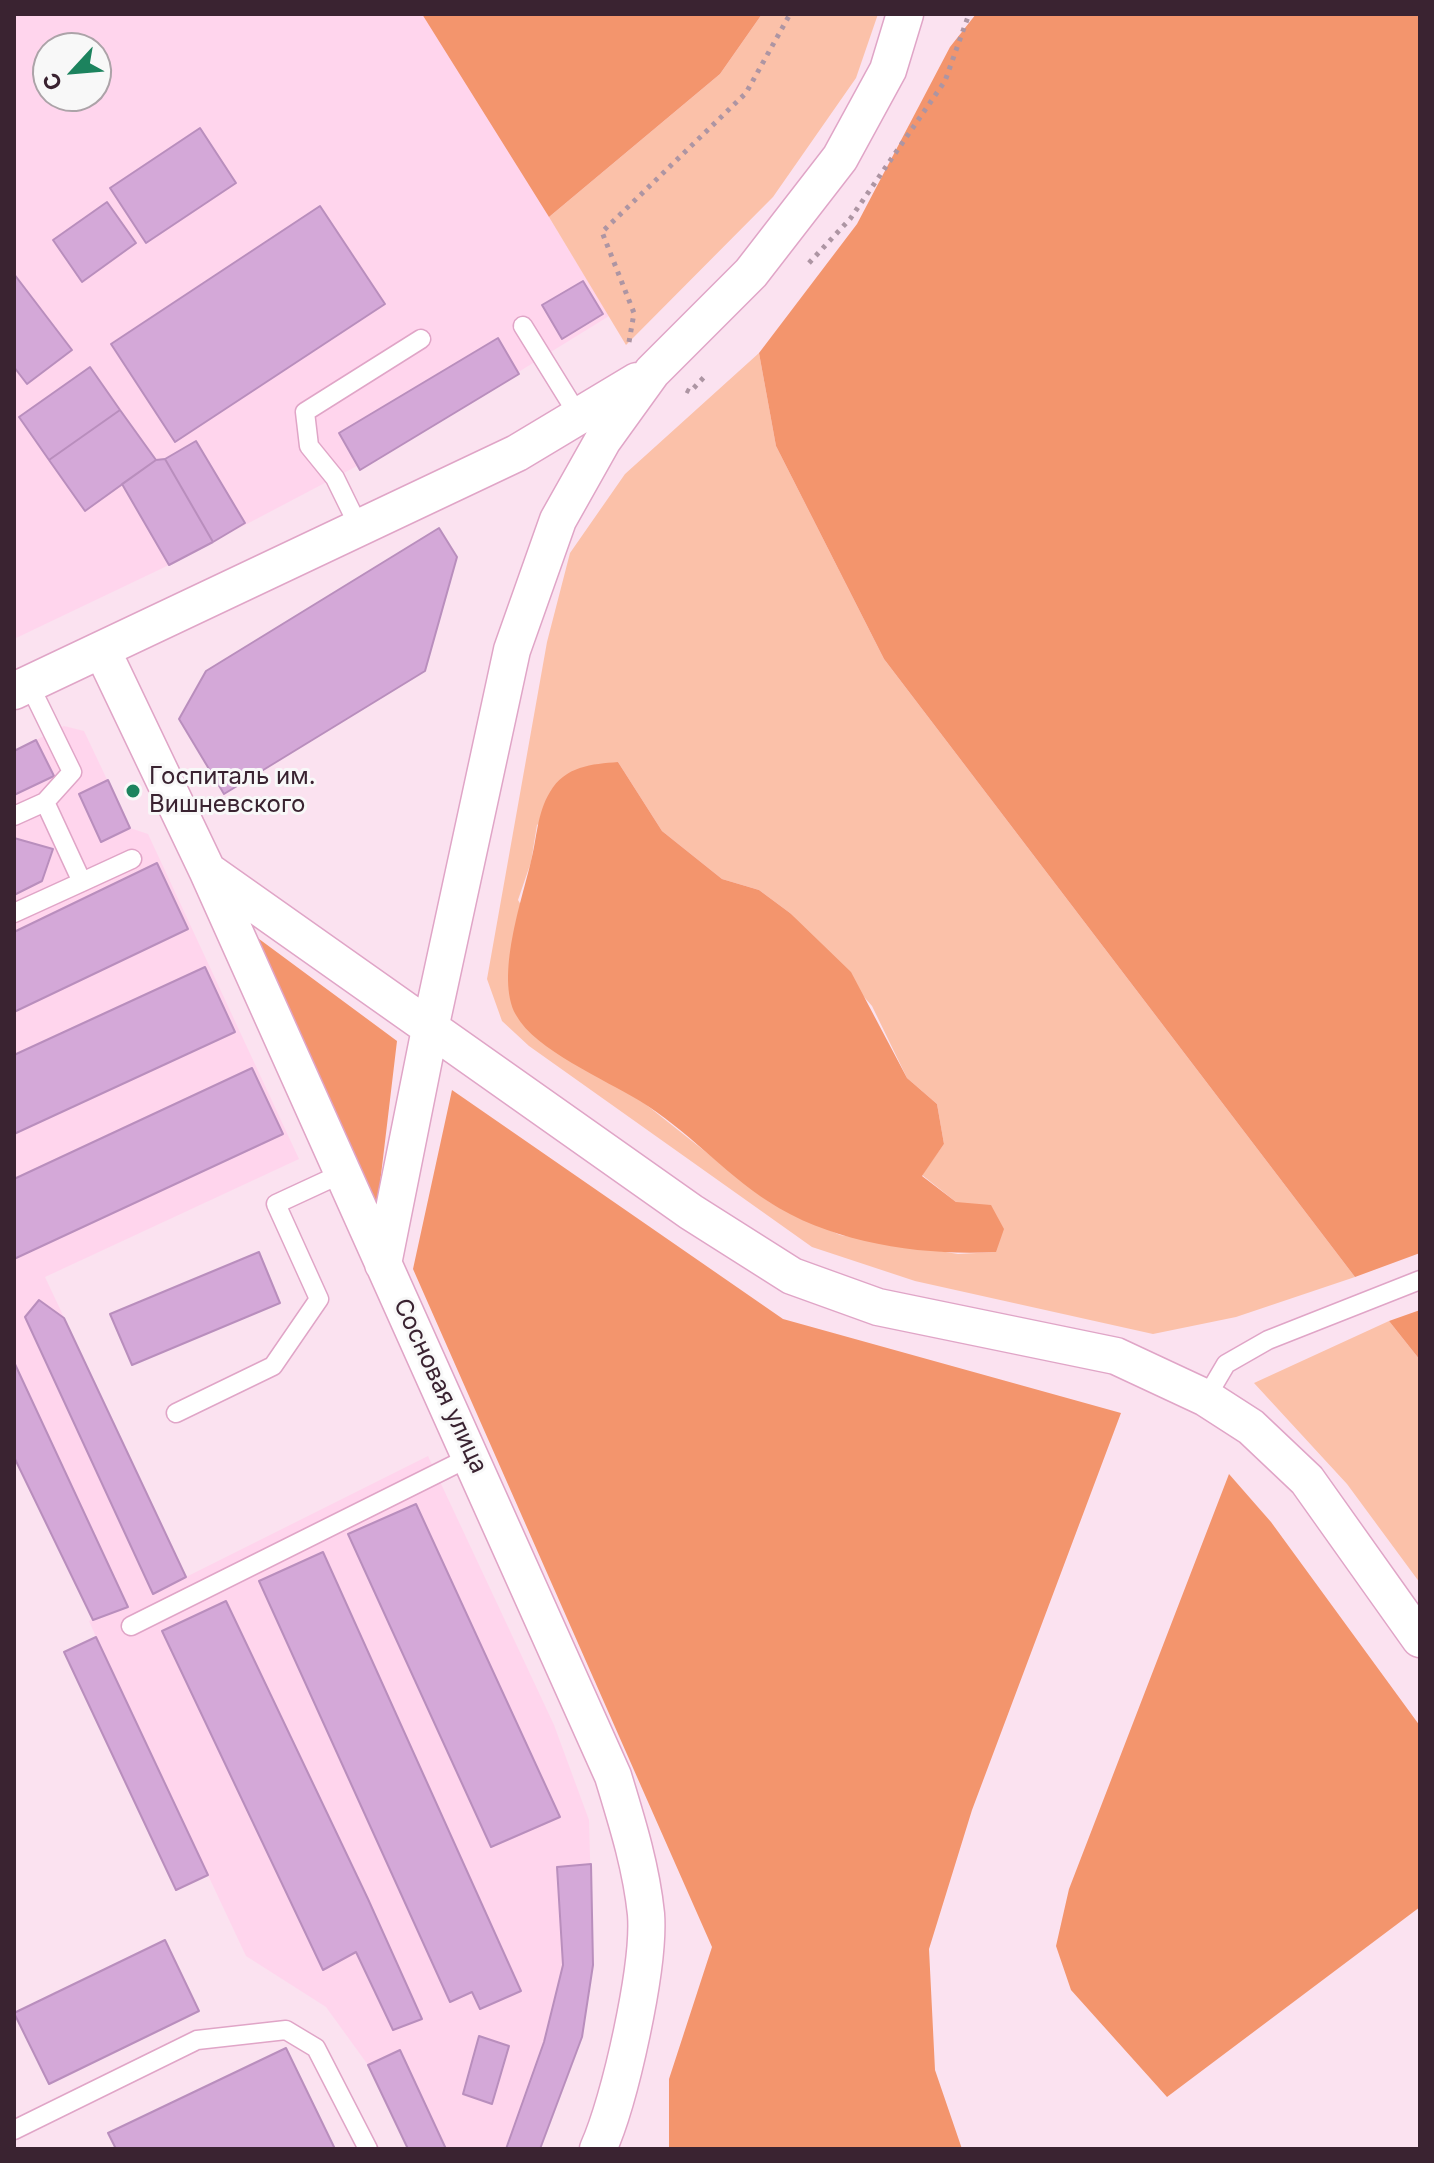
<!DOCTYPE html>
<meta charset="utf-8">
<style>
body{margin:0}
#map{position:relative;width:1434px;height:2163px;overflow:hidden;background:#fbe2f0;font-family:Inter,sans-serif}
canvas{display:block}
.frame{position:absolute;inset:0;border:16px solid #3a2331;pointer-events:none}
.north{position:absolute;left:32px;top:32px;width:80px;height:80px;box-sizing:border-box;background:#f8f8f8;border:2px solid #aca3a8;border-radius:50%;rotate:244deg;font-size:22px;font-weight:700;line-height:32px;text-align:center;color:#3a2331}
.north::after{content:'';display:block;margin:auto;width:28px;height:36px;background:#1c835e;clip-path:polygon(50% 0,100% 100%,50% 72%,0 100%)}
</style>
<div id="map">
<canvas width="1434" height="2163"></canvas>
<div class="frame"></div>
<div class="north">С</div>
</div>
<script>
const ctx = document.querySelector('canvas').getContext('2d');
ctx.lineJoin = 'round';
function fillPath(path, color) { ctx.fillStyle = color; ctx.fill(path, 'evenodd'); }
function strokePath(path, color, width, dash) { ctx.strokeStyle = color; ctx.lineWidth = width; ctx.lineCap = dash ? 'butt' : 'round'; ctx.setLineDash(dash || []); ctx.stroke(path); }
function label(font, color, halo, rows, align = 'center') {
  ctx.font = font + ' Inter,sans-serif'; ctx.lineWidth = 6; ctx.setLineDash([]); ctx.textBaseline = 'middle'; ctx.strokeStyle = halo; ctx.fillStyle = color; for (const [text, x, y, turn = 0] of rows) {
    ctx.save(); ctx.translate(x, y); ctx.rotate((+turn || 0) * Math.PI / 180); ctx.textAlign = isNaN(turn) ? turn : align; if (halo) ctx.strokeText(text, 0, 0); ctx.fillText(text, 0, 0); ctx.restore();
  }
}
fillPath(new Path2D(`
 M14,14H762L549,217L609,316L360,470L357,466L169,565L14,639ZM48,48H96V96H48Z
 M64,726L84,731L130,828L148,834L299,1159L45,1277L186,1577L428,1456L554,1725L589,1820L593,1965L582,2037L540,2149H408L368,2065L326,2007L246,1956L96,1637L89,1621L93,1619L14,1457V751Z`), '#ffd5ed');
fillPath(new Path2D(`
 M762,14H878L856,78L773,197L626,345L549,217L720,74Z
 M759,353L776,446L884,659L1355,1277L1236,1317L1153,1334L915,1281L812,1247L529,1046L502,1021L487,979L547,642L570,553L625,474ZM618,762L662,831L722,879L759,890L790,913L872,1006L907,1078L937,1104L944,1144L922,1175L956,1202L996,1252L958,1254L840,1235L769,1202L644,1103L518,900L531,862L537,825Z
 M1389,1321L1420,1360V1583L1347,1484L1254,1383Z`), '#fbc1a9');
fillPath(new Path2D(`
 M422,14H762L720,74L549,217Z
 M976,14H1420V1253L1355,1277L884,659L776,446L759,353L857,224L950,47Z
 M618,762L662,831L722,879L759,890L790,913L851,972L907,1078L937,1104L944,1144L922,1176L956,1202L991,1205L1004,1229L996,1252C921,1256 832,1243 769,1202C723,1172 686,1129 640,1101C606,1080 535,1050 516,1015C495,977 522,900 531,861C537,838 537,813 550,792C565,766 592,764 618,762Z
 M251,933L397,1041L376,1217Z
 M452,1090L783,1319L1121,1413L972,1810L929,1949L935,2070L962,2149H669V2079L712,1947L413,1269Z
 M1420,1310V1360L1389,1321Z
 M1229,1474L1271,1522L1420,1726V1907L1167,2097L1071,1990L1056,1946L1069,1889Z`), '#f3956d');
const building = new Path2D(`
 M200,128L236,183L146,243L110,188Z
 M107,202L136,243L82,282L53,240Z
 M320,206L385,304L175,442L111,344Z
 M14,274L72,350L27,384L14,367Z
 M583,281L603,314L562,339L542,305Z
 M498,338L519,374L360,470L339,433Z
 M90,367L120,410L49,460L19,417Z
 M120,410L156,460L85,511L49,460Z
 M196,441L245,523L213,542L165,459Z
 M165,459L213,542L169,565L122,484L156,460Z
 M439,528L457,557L425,671L224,794L179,719L206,671Z
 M36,740L54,776L14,795V751Z
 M108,780L130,828L101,842L79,794Z
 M14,838L53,849L42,881L14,895Z
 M157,863L188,929L14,1012V932Z
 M205,967L235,1032L14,1134V1055Z
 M252,1068L283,1134L14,1259V1179Z
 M259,1252L280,1303L132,1365L110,1314Z
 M39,1300L64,1318L186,1577L153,1594L25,1317Z
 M14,1362L128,1607L93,1620L14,1457Z
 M416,1504L560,1817L491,1847L348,1534Z
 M323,1552L521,1991L480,2009L472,1992L450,2002L259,1581Z
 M226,1601L368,1899L422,2019L393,2030L356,1952L323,1970L162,1631Z
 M96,1637L208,1875L176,1890L64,1652Z
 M591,1864L593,1965L582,2037L540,2149H506L544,2042L563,1965L557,1867Z
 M165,1940L199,2011L49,2084L14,2013Z
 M479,2036L509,2046L492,2104L463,2094Z
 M286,2048L335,2149H116L108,2133Z
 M400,2050L446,2149H408L368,2065Z`);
fillPath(building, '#d4a8d8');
strokePath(building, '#b98ebd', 2);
const lane = new Path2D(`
 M523,326L580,418
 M360,529L335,478L309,446L305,412L421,339
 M14,816L45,802L72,772L29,684
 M82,882L132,859
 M14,913L82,882L45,802
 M1206,1398L1226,1364L1268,1340L1420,1280
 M176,1413L273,1366L319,1299L276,1204L343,1173
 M131,1626L472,1456
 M14,2130L197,2040L286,2030L316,2048L368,2149`);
const street = new Path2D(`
 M102,650L207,870L613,1776C627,1822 641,1866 646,1914C650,1966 620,2101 598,2149
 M14,691L517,453L637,381
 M208,871L691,1212L792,1276L878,1307L1116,1356L1206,1398L1251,1427L1307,1480L1420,1639
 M383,1264L430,1029L512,650L558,520L603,440L652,372L751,273L840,158L888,70L905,14`);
strokePath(lane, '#e0a5c7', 21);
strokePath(street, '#e0a5c7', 39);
strokePath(new Path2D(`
 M809,263L850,219L945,81L969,14
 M629,342L634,313L602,232L746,93L790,14
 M686,390L690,392L707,374`), '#ad95a3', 5, [4, 6]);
strokePath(lane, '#fff', 18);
strokePath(street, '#fff', 36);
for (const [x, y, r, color] of [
 [133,791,8,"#1c835e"]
]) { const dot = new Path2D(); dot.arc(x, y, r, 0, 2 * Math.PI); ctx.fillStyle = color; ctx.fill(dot); strokePath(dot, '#f8f8f8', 3); }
label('24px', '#3a2331', '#f8f8f8', [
 ["Госпиталь им.",149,777],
 ["Вишневского",149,805]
], 'left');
label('24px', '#3a2331', '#f8f8f8', [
 ["Сосновая улица",440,1386,65]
]);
</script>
